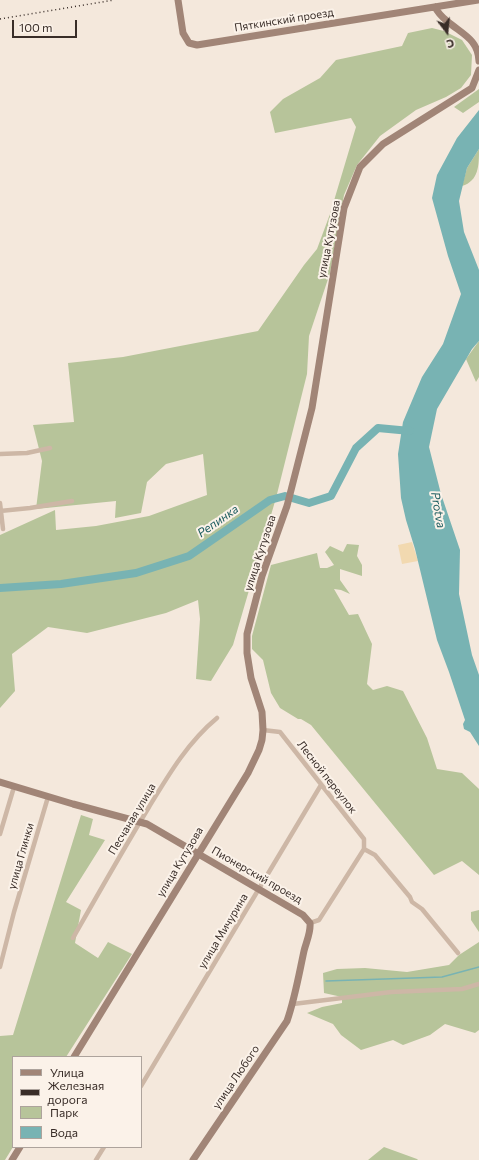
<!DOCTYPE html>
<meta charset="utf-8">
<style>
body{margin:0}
#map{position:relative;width:479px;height:1160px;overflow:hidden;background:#f4e8dc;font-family:Commissioner,sans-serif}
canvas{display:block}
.legend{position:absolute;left:12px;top:1056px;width:130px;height:92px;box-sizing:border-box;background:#fbf2e9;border:1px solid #ada39c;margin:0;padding:5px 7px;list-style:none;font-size:12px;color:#392d28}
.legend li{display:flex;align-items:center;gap:8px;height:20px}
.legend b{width:20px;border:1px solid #ada39c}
.north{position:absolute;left:427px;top:12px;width:40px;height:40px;-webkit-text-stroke:3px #fbf2e9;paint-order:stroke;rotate:164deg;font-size:11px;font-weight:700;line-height:16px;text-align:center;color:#392d28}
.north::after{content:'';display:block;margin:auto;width:14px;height:18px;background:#392d28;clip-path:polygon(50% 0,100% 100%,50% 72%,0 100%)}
.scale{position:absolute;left:12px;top:20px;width:65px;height:18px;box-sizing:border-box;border:2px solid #392d28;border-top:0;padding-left:5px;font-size:12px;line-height:14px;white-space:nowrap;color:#392d28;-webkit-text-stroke:3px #fbf2e9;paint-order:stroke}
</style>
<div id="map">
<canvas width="479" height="1160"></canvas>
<ul class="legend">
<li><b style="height:5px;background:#a18577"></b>Улица</li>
<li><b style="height:5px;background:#392d28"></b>Железная дорога</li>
<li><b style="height:11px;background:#b7c49a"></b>Парк</li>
<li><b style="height:11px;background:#78b3b3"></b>Вода</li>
</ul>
<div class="north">С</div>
<div class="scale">100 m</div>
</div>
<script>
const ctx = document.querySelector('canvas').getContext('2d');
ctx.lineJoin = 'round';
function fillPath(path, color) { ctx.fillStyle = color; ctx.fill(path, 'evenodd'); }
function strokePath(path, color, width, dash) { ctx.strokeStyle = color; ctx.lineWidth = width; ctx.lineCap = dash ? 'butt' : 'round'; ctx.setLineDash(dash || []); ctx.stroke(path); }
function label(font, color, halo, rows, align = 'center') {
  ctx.font = font + ' Commissioner,sans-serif'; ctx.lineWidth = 4; ctx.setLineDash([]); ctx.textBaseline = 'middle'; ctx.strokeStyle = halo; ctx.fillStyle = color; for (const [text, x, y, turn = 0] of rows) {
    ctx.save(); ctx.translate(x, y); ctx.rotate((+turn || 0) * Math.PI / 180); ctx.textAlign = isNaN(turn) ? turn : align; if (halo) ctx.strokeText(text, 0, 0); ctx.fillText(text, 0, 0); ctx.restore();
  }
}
fillPath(new Path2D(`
 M432,28L444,31L462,40L472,55L471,75L461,88L446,97L416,110L380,136L357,165L344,195L330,273L309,336L307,374L276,498L233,645L211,681L196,679L200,619L198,600L166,613L87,633L48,627L12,654L15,691L0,708V535L55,510L56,530L96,526L149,516L207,495L203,454L166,464L147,482L141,513L115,518L116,501L36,509L42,461L33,425L74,422L68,363L123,357L258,331L304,265L317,249L330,214L356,127L351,118L275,133L270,112L283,99L320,78L336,60L402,46L408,33Z
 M479,89V102L463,113L454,107Z
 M479,149C479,165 479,181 462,186L467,168Z
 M479,341V377L476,382L466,359Z
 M347,544L359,545L357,556L362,565V576L340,569V580L350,594L341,590L334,589L349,615L358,614L372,644L367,684L373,690L387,686L403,691L427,738L437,769L462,773L479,789V875L462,861L434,875L311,725L301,719H298L280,708L271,693L263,660L252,649V636L271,565L317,553L320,568H327L334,565L325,552L330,546L343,552Z
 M81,815L93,819L89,835L105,840L66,902L81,910L75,943L98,958L108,942L132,954L66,1057H13V1147L5,1160H0V1036L13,1035Z
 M479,910V932L471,920V912Z
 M479,942V1030L475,1033L445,1024L430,1035L403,1045L393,1040L361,1050L341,1035L333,1024L307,1013L322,1007L342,1003V997L324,993L323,973L337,969L365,968L407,972L449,965L459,955Z
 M384,1147L417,1159L418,1160H368Z`), '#b7c49a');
fillPath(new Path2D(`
 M412,542L418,561L402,564L398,545Z`), '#f2d9b0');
fillPath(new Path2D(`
 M479,110V149L467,168L459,201L464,232L479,270V341L472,349L437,409L429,447L441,494L460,550L459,594L472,655L479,675V746L470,732L464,729L463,724L465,720L449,672L437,640L415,549L406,520L401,498L398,454L403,422L422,377L443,344L461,294L448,256L432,198L437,175L457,138Z`), '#78b3b3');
strokePath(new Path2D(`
 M326,981L442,977L479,967`), '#78b3b3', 1.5);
strokePath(new Path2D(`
 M0,588L61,584L136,573L189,556L270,500L285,496L309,503L331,496L356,448L378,428L410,431`), '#78b3b3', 8);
strokePath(new Path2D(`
 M0,454L27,453L50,448
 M0,503L3,529
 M0,511L30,508L72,501
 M263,730L280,732L364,839V849L319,920L310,923
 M0,834L14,787
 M364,849L375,855L410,897L412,902L422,909L458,953
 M73,938C98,894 123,850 149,807C169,774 188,742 217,718
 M0,967L14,912L48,797
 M293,1004L391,992L462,989L479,984
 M141,1086L321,785
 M96,1160L104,1147`), '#cdb7a6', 4.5);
strokePath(new Path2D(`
 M178,0L183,33L189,43L197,45L478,0
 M435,7C438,13 442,17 447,21C462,34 478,39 479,61
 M0,782L73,804L147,824L303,915L310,923C311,933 306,942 304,951C299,974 295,998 287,1021L193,1160
 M74,1057L248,773L259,750L262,740L263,730L262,712L251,678L247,653V634L262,576L287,506L312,408L344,208L360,167L383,144L472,88L479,70
 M12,1160L20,1147`), '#a18577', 7);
strokePath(new Path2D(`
 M0,19L114,0`), '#392d28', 1.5, [1, 3]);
label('11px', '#392d28', '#fbf2e9', [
 ["Пяткинский проезд",284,20,-9],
 ["улица Кутузова",329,239,-79],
 ["улица Кутузова",260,553,-72],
 ["Лесной переулок",327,777,52],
 ["Песчаная улица",132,819,-59],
 ["улица Глинки",21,856,-74],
 ["улица Кутузова",180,862,-59],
 ["Пионерский проезд",257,875,30],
 ["улица Мичурина",223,931,-59],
 ["улица Любого",236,1077,-56]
]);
label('italic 12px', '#1a5b5e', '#fbf2e9', [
 ["Protva",438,510,80],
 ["Репинка",218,521,-35]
]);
</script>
